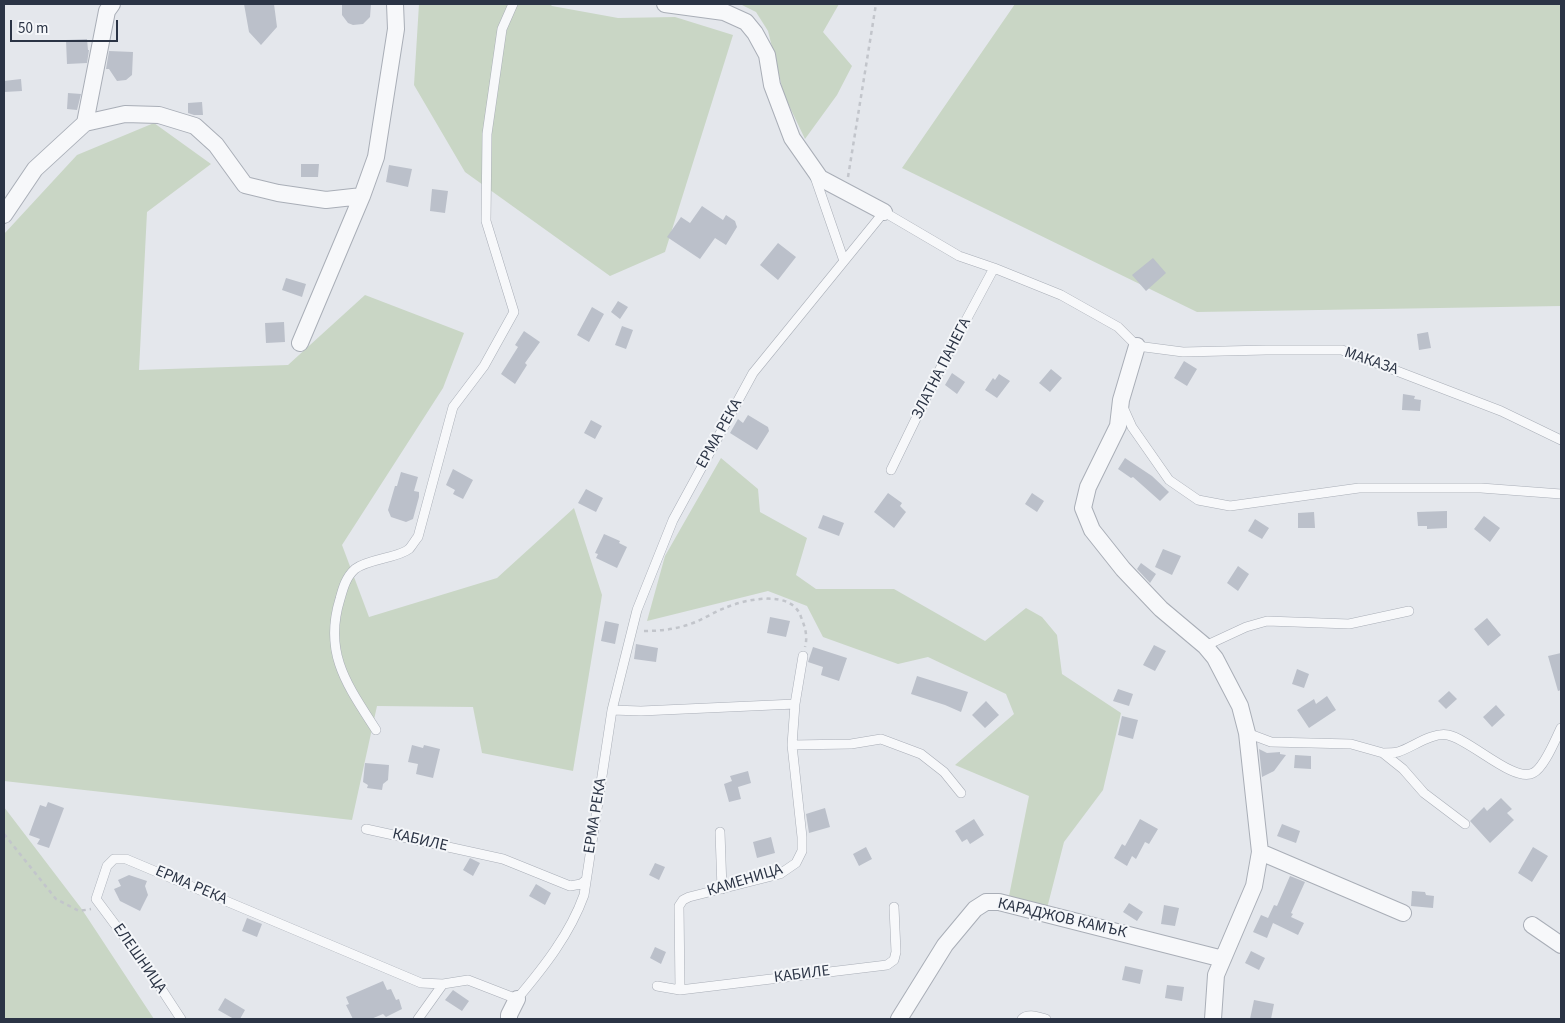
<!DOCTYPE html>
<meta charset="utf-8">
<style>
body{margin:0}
#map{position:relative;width:1565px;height:1023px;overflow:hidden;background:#e4e7ec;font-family:"Source Sans 3",sans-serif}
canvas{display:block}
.frame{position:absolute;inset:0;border:5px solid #2b3445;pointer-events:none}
.scale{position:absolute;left:10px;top:20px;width:108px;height:22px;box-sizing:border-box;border:2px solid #2b3445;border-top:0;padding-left:6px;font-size:15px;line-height:18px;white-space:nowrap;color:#2b3445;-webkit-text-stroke:4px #f4f6f9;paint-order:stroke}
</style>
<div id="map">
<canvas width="1565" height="1023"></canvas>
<div class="frame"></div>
<div class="scale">50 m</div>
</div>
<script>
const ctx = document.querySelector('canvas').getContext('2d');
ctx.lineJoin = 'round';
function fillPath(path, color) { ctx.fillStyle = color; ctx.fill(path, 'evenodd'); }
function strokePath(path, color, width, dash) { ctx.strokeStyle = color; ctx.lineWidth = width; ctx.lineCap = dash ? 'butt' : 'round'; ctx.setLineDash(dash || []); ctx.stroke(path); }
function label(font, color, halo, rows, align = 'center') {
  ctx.font = font + ' "Source Sans 3",sans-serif'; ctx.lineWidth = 4; ctx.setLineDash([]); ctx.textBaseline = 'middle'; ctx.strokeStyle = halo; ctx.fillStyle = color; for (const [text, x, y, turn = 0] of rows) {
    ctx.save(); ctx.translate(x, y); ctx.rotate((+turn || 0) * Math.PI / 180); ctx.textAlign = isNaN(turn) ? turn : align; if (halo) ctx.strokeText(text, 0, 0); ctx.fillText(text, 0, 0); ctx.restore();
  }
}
fillPath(new Path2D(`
 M419,4H550L552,6L618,18L675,17L733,35L665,252L610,276L465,172L414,85Z
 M740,4H839L823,32L852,66L837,95L805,139L784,95L768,31L756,12Z
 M1015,4H1561V306L1197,312L902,168Z
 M154,123L211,164L147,212L139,370L288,365L365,295L464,333L443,388L342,545L369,617L497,578L574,508L602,595L573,771L482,753L473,707L377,706L352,820L4,781V234L77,155Z
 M721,458L758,489L760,512L807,538L796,575L816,589H894L985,641L1026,608L1042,617L1057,635L1062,674L1121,713L1103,790L1064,842L1044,920L1007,906L1029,796L955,765L1014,714L1006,694L928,657L898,664L823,637L807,606L768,591L647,621L665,556Z
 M4,807L81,908L154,1019H4Z`), '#c9d6c5');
fillPath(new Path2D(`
 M244,4H274L277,27L261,45L249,32Z
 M342,4H371L370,17L363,24L353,25L348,23L342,15Z
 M87,39L88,50H89L87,63L67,64L66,40Z
 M109,51L133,52L132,75L126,80L117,81L109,69H106Z
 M21,79L22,91L4,92V81Z
 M68,93L81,94L77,110L67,109Z
 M202,102L203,115H194L188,113V103Z
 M301,164H319L318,177H301Z
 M389,165L412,169L408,187L386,182Z
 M432,189L448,191L445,213L430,211Z
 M702,206L723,220L726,215L735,221L737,227L726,245L715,238L700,259L667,237L681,217L690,223Z
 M778,243L796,257L778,280L760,265Z
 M1153,258L1166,273L1146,291L1132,275Z
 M286,278L306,284L302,297L282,290Z
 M618,301L628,307L620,319L611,312Z
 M592,307L604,314L589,342L577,335Z
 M284,322L285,342L266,343L265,323Z
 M622,326L633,330L626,349L615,345Z
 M524,331L540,342L525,363L527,365L515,384L501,374L518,347L515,345Z
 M1428,332L1431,348L1419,350L1417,334Z
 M1184,361L1197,369L1187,386L1174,378Z
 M1051,369L1062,378L1050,392L1039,383Z
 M952,373L965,382L957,394L945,385Z
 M999,374L1010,381L997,398L985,390L993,378L995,380Z
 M1403,394L1415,396L1414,399L1421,400L1420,411L1402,410Z
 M748,415L768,427L769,431L757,450L730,433L738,419L743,423Z
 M591,420L602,426L595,439L584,433Z
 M1125,458L1152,476L1169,492L1160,501L1133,477L1131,478L1118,469Z
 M453,469L473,480L463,499L453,494L455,490L446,485Z
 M401,472L418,477L414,491L419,492V497L413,519L406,522L391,517L388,510L395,486H397Z
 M586,489L603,498L596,512L578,503Z
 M888,493L902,503L900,506L906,512L894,528L874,512Z
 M1032,493L1044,501L1037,512L1025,504Z
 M1447,511V528L1427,529V526H1418L1417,512Z
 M1314,512L1315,528H1298V513Z
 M823,515L844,523L839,536L818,528Z
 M1484,516L1500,528L1490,542L1474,529Z
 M1255,519L1269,528L1262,539L1248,531Z
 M604,534L620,541L619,543L627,547L617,568L596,558L598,554L595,553Z
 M1163,549L1181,556L1172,575L1155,567Z
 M1141,563L1156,574L1150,583L1137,569Z
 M1238,566L1249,574L1238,591L1227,583Z
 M770,617L790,621L786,637L767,633Z
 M1487,618L1501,635L1488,646L1474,629Z
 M605,621L619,624L615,644L601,641Z
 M636,644L658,648L656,662L634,659Z
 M1154,645L1166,651L1155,671L1143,665Z
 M813,647L847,658L839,681L821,675L823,667L808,662Z
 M1561,653V690L1558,691L1548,656Z
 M1297,669L1309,674L1304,688L1292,684Z
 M917,676L968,692L961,712L945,705L911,694Z
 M1118,689L1133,694L1129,706L1113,701Z
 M1449,691L1457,699L1446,709L1438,701Z
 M1327,696L1336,710L1309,728L1297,710L1314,699L1316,704Z
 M986,701L999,715L985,728L972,715Z
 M1496,705L1505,715L1492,727L1483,717Z
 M1122,716L1138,720L1133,739L1118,735Z
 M412,745L423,748L424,745L440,749L433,778L416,774L418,764L408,762Z
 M1259,749L1267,753L1280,752V754L1286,755L1274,771L1262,777Z
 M1295,755L1311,756V769L1294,768Z
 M365,763L389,765L388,780L383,784L382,790L367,788L368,785L363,782Z
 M748,771L751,783L738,787L741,799L729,802L724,784L732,781L730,776Z
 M1501,798L1512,809L1507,813L1514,820L1490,843L1470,821L1484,807L1487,811Z
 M48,802L64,808L49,848L37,844L40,839L29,835L40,805L46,807Z
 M825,808L830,827L809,833L806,814Z
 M974,819L984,835L970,844L967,839L962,842L955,831Z
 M1140,819L1158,829L1149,844L1145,842L1136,859L1132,856L1127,866L1114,858L1122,844L1125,846Z
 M1282,824L1300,831L1296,843L1277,836Z
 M771,837L775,853L757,858L753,842Z
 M866,847L872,859L859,866L853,854Z
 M1533,847L1548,856L1532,882L1518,873Z
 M470,858L480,863L473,876L463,870Z
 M655,863L665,867L659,880L649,875Z
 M129,875L147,881L145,886L148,895L140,911L120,901L114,889L121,886L118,880Z
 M1290,876L1305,882L1291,913L1293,914L1291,917L1304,923L1298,935L1273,923L1267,938L1253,932L1261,915L1268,918L1274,905L1277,906Z
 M536,884L551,893L545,905L529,896Z
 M1412,891L1425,892L1426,895L1434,896L1433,908L1411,906Z
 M1129,903L1143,912L1137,921L1123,912Z
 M1164,905L1179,908L1175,926L1161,924Z
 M247,918L262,924L257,937L242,931Z
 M655,947L666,952L661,964L650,958Z
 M1251,951L1265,958L1259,970L1245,963Z
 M1125,966L1143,970L1140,984L1122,980Z
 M383,981L387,990L391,989L396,1000L399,999L402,1009L386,1017L383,1014L371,1019H353L346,1005L349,1004L346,997Z
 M1167,985L1184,987L1182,1001L1165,998Z
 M453,990L469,1001L462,1011L445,1000Z
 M225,998L245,1010L240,1019H234L218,1010Z
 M1254,1000L1274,1004L1271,1019H1250Z`), '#bbc0ca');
const service = new Path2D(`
 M815,177L844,261
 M1123,407L1132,427L1169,480L1198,500L1230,506L1359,488H1481L1561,494
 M891,470L942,365L994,268
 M1205,646L1246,627L1267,621L1349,624L1409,611
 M612,710L641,711L795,704L803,656
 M376,730C348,686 323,654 340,599C343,588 346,577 355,569C368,559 398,558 409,549C412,546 415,540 418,537L453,407L484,366L514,312L486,221L487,134L502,29L513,4
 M1247,733L1271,742L1351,744L1383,753L1403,769L1424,793L1465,824
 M792,745L851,744L881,739L921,754L944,772L961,793
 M1383,753C1388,753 1393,753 1398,752C1413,747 1432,732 1448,735C1471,740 1514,783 1533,773C1544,768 1555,740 1561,728
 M366,829L503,859L570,886L581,884L586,880
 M720,832L722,889
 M657,986L680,990L887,965L894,960L896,952L894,907
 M680,990L679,906L683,900L689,897L780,874L796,863L802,851V837L792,745L795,704
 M181,1019L149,970L96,899L107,866L114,859H126L421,983L443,984L468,980L517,999C544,967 570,934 584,895L612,710L637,610L673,520L753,373L884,212L959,256L994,268L1061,295L1118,327L1137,346L1183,352L1266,350H1342L1501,411L1561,440
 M418,1019L443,984
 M1022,1019C1028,1013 1038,1017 1046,1019`);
const minor = new Path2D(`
 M665,4L724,12L746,22L755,33L767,55L772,85L792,138L820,178L884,212
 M85,123L125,114L159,115L195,126L216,145L245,185L278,193L326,200L362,196
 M4,215L35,169L85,123L107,11L112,4
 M300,343L362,196L376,157L396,29L395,4
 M1137,346L1121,400L1118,426L1088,487L1083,508L1092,530L1123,569L1161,609L1205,646L1215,658L1240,706L1247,733L1260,852L1254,886L1216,975L1213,1019
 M1260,852L1403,913
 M1532,925L1561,945
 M509,1019V1015L517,999
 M899,1019L945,945L975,909L986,902H999L1223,959`);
strokePath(service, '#a9aeb7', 10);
strokePath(minor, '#a9aeb7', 18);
strokePath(new Path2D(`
 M848,177L876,4
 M644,631C661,631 677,629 693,623C704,619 714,612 725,608C745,599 792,589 801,617C805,627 808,636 805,647
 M4,834L56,899L79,911L91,909`), '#c2c5cb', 2.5, [4, 4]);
strokePath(service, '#f7f8fa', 9);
strokePath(minor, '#f7f8fa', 16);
label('16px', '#2b3445', '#f4f6f9', [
 ["МАКАЗА",1371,362,19],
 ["ЗЛАТНА ПАНЕГА",942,369,-63],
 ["ЕРМА РЕКА",720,434,-61],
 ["ЕРМА РЕКА",596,816,-81],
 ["КАБИЛЕ",420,841,13],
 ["КАМЕНИЦА",745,881,-17],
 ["ЕРМА РЕКА",191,886,23],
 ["КАРАДЖОВ КАМЪК",1062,919,13],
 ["ЕЛЕШНИЦА",139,959,55],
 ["КАБИЛЕ",802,975,-7]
]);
</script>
